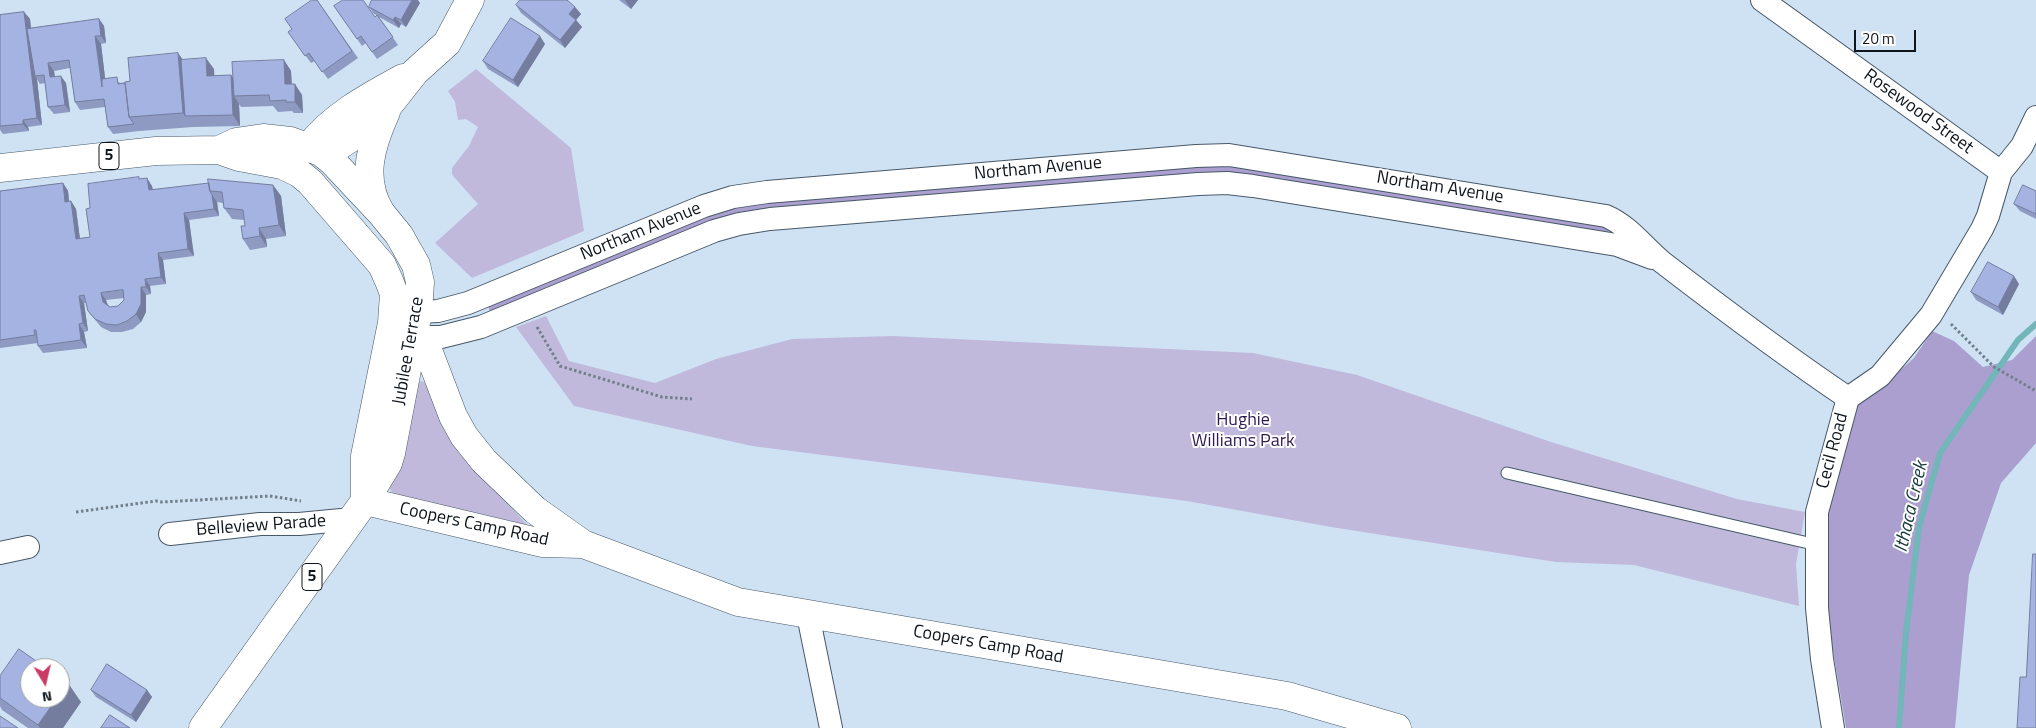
<!DOCTYPE html>
<style>
body{margin:0}
#map{position:relative;width:2036px;height:728px;overflow:hidden;background:#cee2f4;font-family:"Titillium Web",sans-serif}
canvas{display:block}
.north{position:absolute;left:20px;top:658px;width:50px;height:50px;box-sizing:border-box;background:#fff;border:1px solid #9fa1a4;border-radius:50%;rotate:171deg;font-size:14px;font-weight:700;line-height:20px;text-align:center;color:#0e151b}
.north::after{content:'';display:block;margin:auto;width:18px;height:22px;background:#c93b65;clip-path:polygon(50% 0,100% 100%,50% 72%,0 100%)}
.scale{position:absolute;left:1854px;top:30px;width:62px;height:22px;box-sizing:border-box;border:2px solid #0e151b;border-top:0;padding-left:6px;font-size:15px;line-height:18px;white-space:nowrap;color:#0e151b;-webkit-text-stroke:4px #fff;paint-order:stroke}
</style>
<div id="map">
<canvas width="2036" height="728"></canvas>
<div class="north">N</div>
<div class="scale">20 m</div>
</div>
<script>
const ctx = document.querySelector('canvas').getContext('2d');
ctx.lineJoin = 'round';
function fillPath(path, color) { ctx.fillStyle = color; ctx.fill(path, 'evenodd'); }
function strokePath(path, color, width, dash) { ctx.strokeStyle = color; ctx.lineWidth = width; ctx.lineCap = dash ? 'butt' : 'round'; ctx.setLineDash(dash || []); ctx.stroke(path); }
function label(font, color, halo, rows, align = 'center') {
  ctx.font = font + ' "Titillium Web",sans-serif'; ctx.lineWidth = 4; ctx.setLineDash([]); ctx.textBaseline = 'middle'; ctx.strokeStyle = halo; ctx.fillStyle = color; for (const [text, x, y, turn = 0] of rows) {
    ctx.save(); ctx.translate(x, y); ctx.rotate((+turn || 0) * Math.PI / 180); ctx.textAlign = isNaN(turn) ? turn : align; if (halo) ctx.strokeText(text, 0, 0); ctx.fillText(text, 0, 0); ctx.restore();
  }
}
fillPath(new Path2D(`
 M476,69L571,148L584,231L472,278L435,243L478,204L454,177L452,174V168L469,146L478,127L466,119L458,120L455,102L448,91Z
 M546,316L569,361L655,383L716,359L792,339L892,336L1253,353L1357,375L1551,442L1737,499L1805,512L1796,564L1799,606L1634,565L1556,562L1331,527L1187,501L752,446L574,406L516,327Z
 M422,381L428,385L498,493L529,527L394,495L387,485L417,383Z`), '#c1b9dc');
fillPath(new Path2D(`
 M1216,163L1604,223L1609,230L1608,232L1241,176L769,211L490,312L488,306L735,204Z
 M1932,331L1954,341L1983,367L2012,360L2036,336V443L2001,483L1969,575L1955,728H1846L1826,609L1825,516L1853,404L1882,386L1914,358Z`), '#aa9fce');
strokePath(new Path2D(`
 M1899,728L1906,633L1919,527L1940,453L2018,340L2036,324`), '#72b6b9', 6);
const lane = new Path2D(`
 M1507,473L1817,545`);
const street = new Path2D(`
 M1762,0L2001,172
 M418,312L438,311L468,303L704,206L733,197L767,192L1196,156L1229,155L1606,216C1629,226 1643,246 1662,262C1723,309 1784,355 1848,398
 M414,337H441L481,327L714,231L739,224L770,219L1198,184L1227,183L1253,186L1617,245L1652,258
 M170,534L260,524H299L352,519
 M0,553L28,547
 M808,615L831,728
 M1833,728L1822,659L1817,608V512L1848,398L1880,376L1931,315L1982,229L1988,216L2001,172L2022,146L2036,117`);
const secondary = new Path2D(`
 M309,147C332,116 370,96 403,78
 M325,155L352,137L388,106L415,72L447,43L470,0
 M381,213C360,179 371,145 386,112
 M413,344L424,347L429,353L453,416L464,436L484,461L535,510L583,544L738,602L1287,696L1397,728
 M365,501L542,543L583,544`);
const highway = new Path2D(`
 M0,168L156,151L219,150L239,157L282,165L299,173L310,182L382,265L390,283L394,294L392,323L365,456V501
 M203,728L365,501L388,463L391,453L418,312L420,282L416,265L399,235L381,213L332,161L321,152L290,141L263,138L236,142L219,150`);
strokePath(lane, '#485868', 13);
strokePath(street, '#485868', 24);
strokePath(secondary, '#485868', 29);
strokePath(highway, '#485868', 29);
strokePath(new Path2D(`
 M1951,324L1994,367L2036,391
 M537,327L560,366L662,397L692,399
 M76,512L156,501L162,502L270,496L301,501`), '#717f8b', 3, [2.5, 2.5]);
strokePath(lane, '#fff', 11);
strokePath(street, '#fff', 22);
strokePath(secondary, '#fff', 28);
strokePath(highway, '#fff', 28);
fillPath(new Path2D(`
 M317,0L358,58L328,79L315,61L311,63L288,32L292,29Z
 M619,0H638L631,9Z
 M420,3L406,27L401,24L399,28L379,17L398,45L377,59L366,43L362,46L334,6L375,17L377,15L374,14L369,7Z
 M516,5L575,7L581,14L576,20L582,27L565,48L521,13Z
 M24,12L30,19L31,28L99,19L104,26L106,43L101,44L105,78L121,83L130,81L178,53L183,60L214,69V76L231,75L233,78L284,60L291,71L292,84L302,95L303,113H294L292,111L278,112L273,106L241,107L239,104L240,126L193,127L139,131L113,134L108,127L105,107L80,110L75,102L70,68L54,71L55,77L66,83L70,112L54,114L48,107L45,83L40,84L37,79L42,125L28,127L29,131L3,134L0,130V15Z
 M545,44L518,87L488,69L483,61Z
 M140,179L152,186L153,190L273,185L281,196L286,236L266,239L267,247L250,250L243,239L245,226L244,220L232,219L224,208L223,203L217,202L219,216L189,220L194,256L163,260L166,284L150,286L151,294L146,295V312L141,322L133,329L122,332H111L101,327L88,311L86,303H84L88,331L84,332L87,348L43,353L38,346V343L0,348V191L63,183L68,191L69,202L71,201L76,209L80,239L90,237V208ZM124,298V300L118,306L110,307L108,305L106,300Z
 M2036,191V219L2020,211L2014,204Z
 M2019,284L2003,315L1976,300L1971,292Z
 M0,676L81,702L63,728H28L2,710L0,706Z
 M91,690H147L152,697L136,722L96,697Z`), '#8e9ac2');
fillPath(new Path2D(`
 M412,0H418L420,3L406,27L401,20Z
 M625,0H638L631,9Z
 M575,7L581,14L576,20L582,27L565,48L560,40L569,14Z
 M24,12L30,19L36,76H35L37,79L42,125L37,118Z
 M395,17L401,24L399,28L393,20Z
 M99,19L104,26L106,43L101,36Z
 M95,36L101,44L107,94L102,87Z
 M540,36L545,44L518,87L513,80Z
 M178,53L188,67L185,116L183,113Z
 M206,58L214,69L215,87L207,76Z
 M284,60L291,71L292,95L285,84Z
 M48,63L54,71L56,85L50,77Z
 M231,75L239,86L234,96L239,104L240,126L233,115Z
 M61,76L66,83L70,112L65,105Z
 M295,84L302,95L303,113L295,102Z
 M23,120L28,127L29,131L23,124Z
 M147,178L152,186L154,198L149,190Z
 M63,183L68,191L70,210L65,202Z
 M273,185L281,196L286,236L279,225Z
 M212,195L217,202L219,216L214,209Z
 M71,201L76,209L81,247L76,239Z
 M184,213L189,220L194,256L188,249Z
 M259,228L266,239L267,247L260,236Z
 M158,253L163,260L166,284L161,277Z
 M2014,276L2019,284L2003,315L1998,307Z
 M145,279L150,286L151,294L146,287Z
 M141,287L146,295V312L141,322L136,314Z
 M101,293L106,300L109,310L103,302Z
 M79,296L84,303L88,331L83,323Z
 M79,324L84,332L87,348L81,340Z
 M68,683L81,702L63,728H40L38,725L57,698H60V694Z
 M147,690L152,697L136,722L131,715Z`), '#747d9e');
const building = new Path2D(`
 M312,0H317L352,51L322,72L309,53L305,56L288,32L292,29L285,19Z
 M343,0H363L375,17L377,15L393,37L372,52L361,36L357,39L334,6Z
 M372,0H412L401,20L395,17L393,20L369,7Z
 M520,0H567L575,7L569,14L576,20L560,40L516,5Z
 M24,12L37,118L23,120V124L0,126V15Z
 M511,18L540,36L513,80L483,61Z
 M99,19L101,36H95L102,87V79L117,77L118,84L125,83L129,117L134,124L108,127L104,99L75,102L69,60L48,63L50,77L61,76L65,105L48,107L44,75L35,76L27,29Z
 M178,53L183,113L129,117L125,82L130,81L128,58Z
 M206,58L207,76L231,75L233,115L185,116L181,60Z
 M284,60L285,84H295V102H286V100L270,101L269,95L234,96L232,62Z
 M139,177V179L147,178L149,190L209,183L210,191L212,195L214,209L184,213L188,249L158,253L161,277L145,279L146,287H141V304L136,314L127,321L117,325L106,324L95,319L88,311L84,295L79,296L83,323L79,324L81,340L38,346L36,330H34L35,335L0,340V191L63,183L65,202L71,201L76,239L90,237L86,209L90,208L88,184ZM123,290L124,300L118,306L110,307L103,302L101,293Z
 M208,179L273,185L279,225L259,228L260,236L243,239L241,226H245L243,210L224,208L222,192L210,191Z
 M2023,185L2036,191V214L2014,204Z
 M1988,262L2014,276L1998,307L1971,292Z
 M2033,554H2036V728H2017L2020,677H2026Z
 M19,649L46,668H30V698H57L38,725L0,698V676Z
 M107,664L147,690L131,715L91,690Z
 M60,678L68,683L60,694Z
 M110,715L130,728H101Z
 M0,716L18,728H0Z`);
fillPath(building, '#a5b3e2');
strokePath(building, '#747d9e', 1);
for (const [x, y, w] of [
 [109,156,20],
 [312,577,20]
]) { const box = new Path2D(); box.roundRect(x - w / 2, y - 13.5, w, 27, 4); ctx.fillStyle = '#fff'; ctx.fill(box); strokePath(box, '#0e151b', 1); }
label('bold 16px', '#0e151b', null, [
 ["5",109,156],
 ["5",312,577]
]);
label('18px', '#0e151b', '#fff', [
 ["Rosewood Street",1918,112,36],
 ["Northam Avenue",1038,169,-5],
 ["Northam Avenue",1440,188,9],
 ["Northam Avenue",641,232,-22],
 ["Jubilee Terrace",409,351,-80],
 ["Cecil Road",1833,451,-75],
 ["Coopers Camp Road",474,525,12],
 ["Belleview Parade",261,526,-4],
 ["Coopers Camp Road",988,645,10]
]);
label('18px', '#2f1b54', '#fff', [
 ["Hughie",1243,421],
 ["Williams Park",1243,442]
]);
label('italic 19px', '#17393b', '#fff', [
 ["Ithaca Creek",1912,507,-77]
]);
</script>
